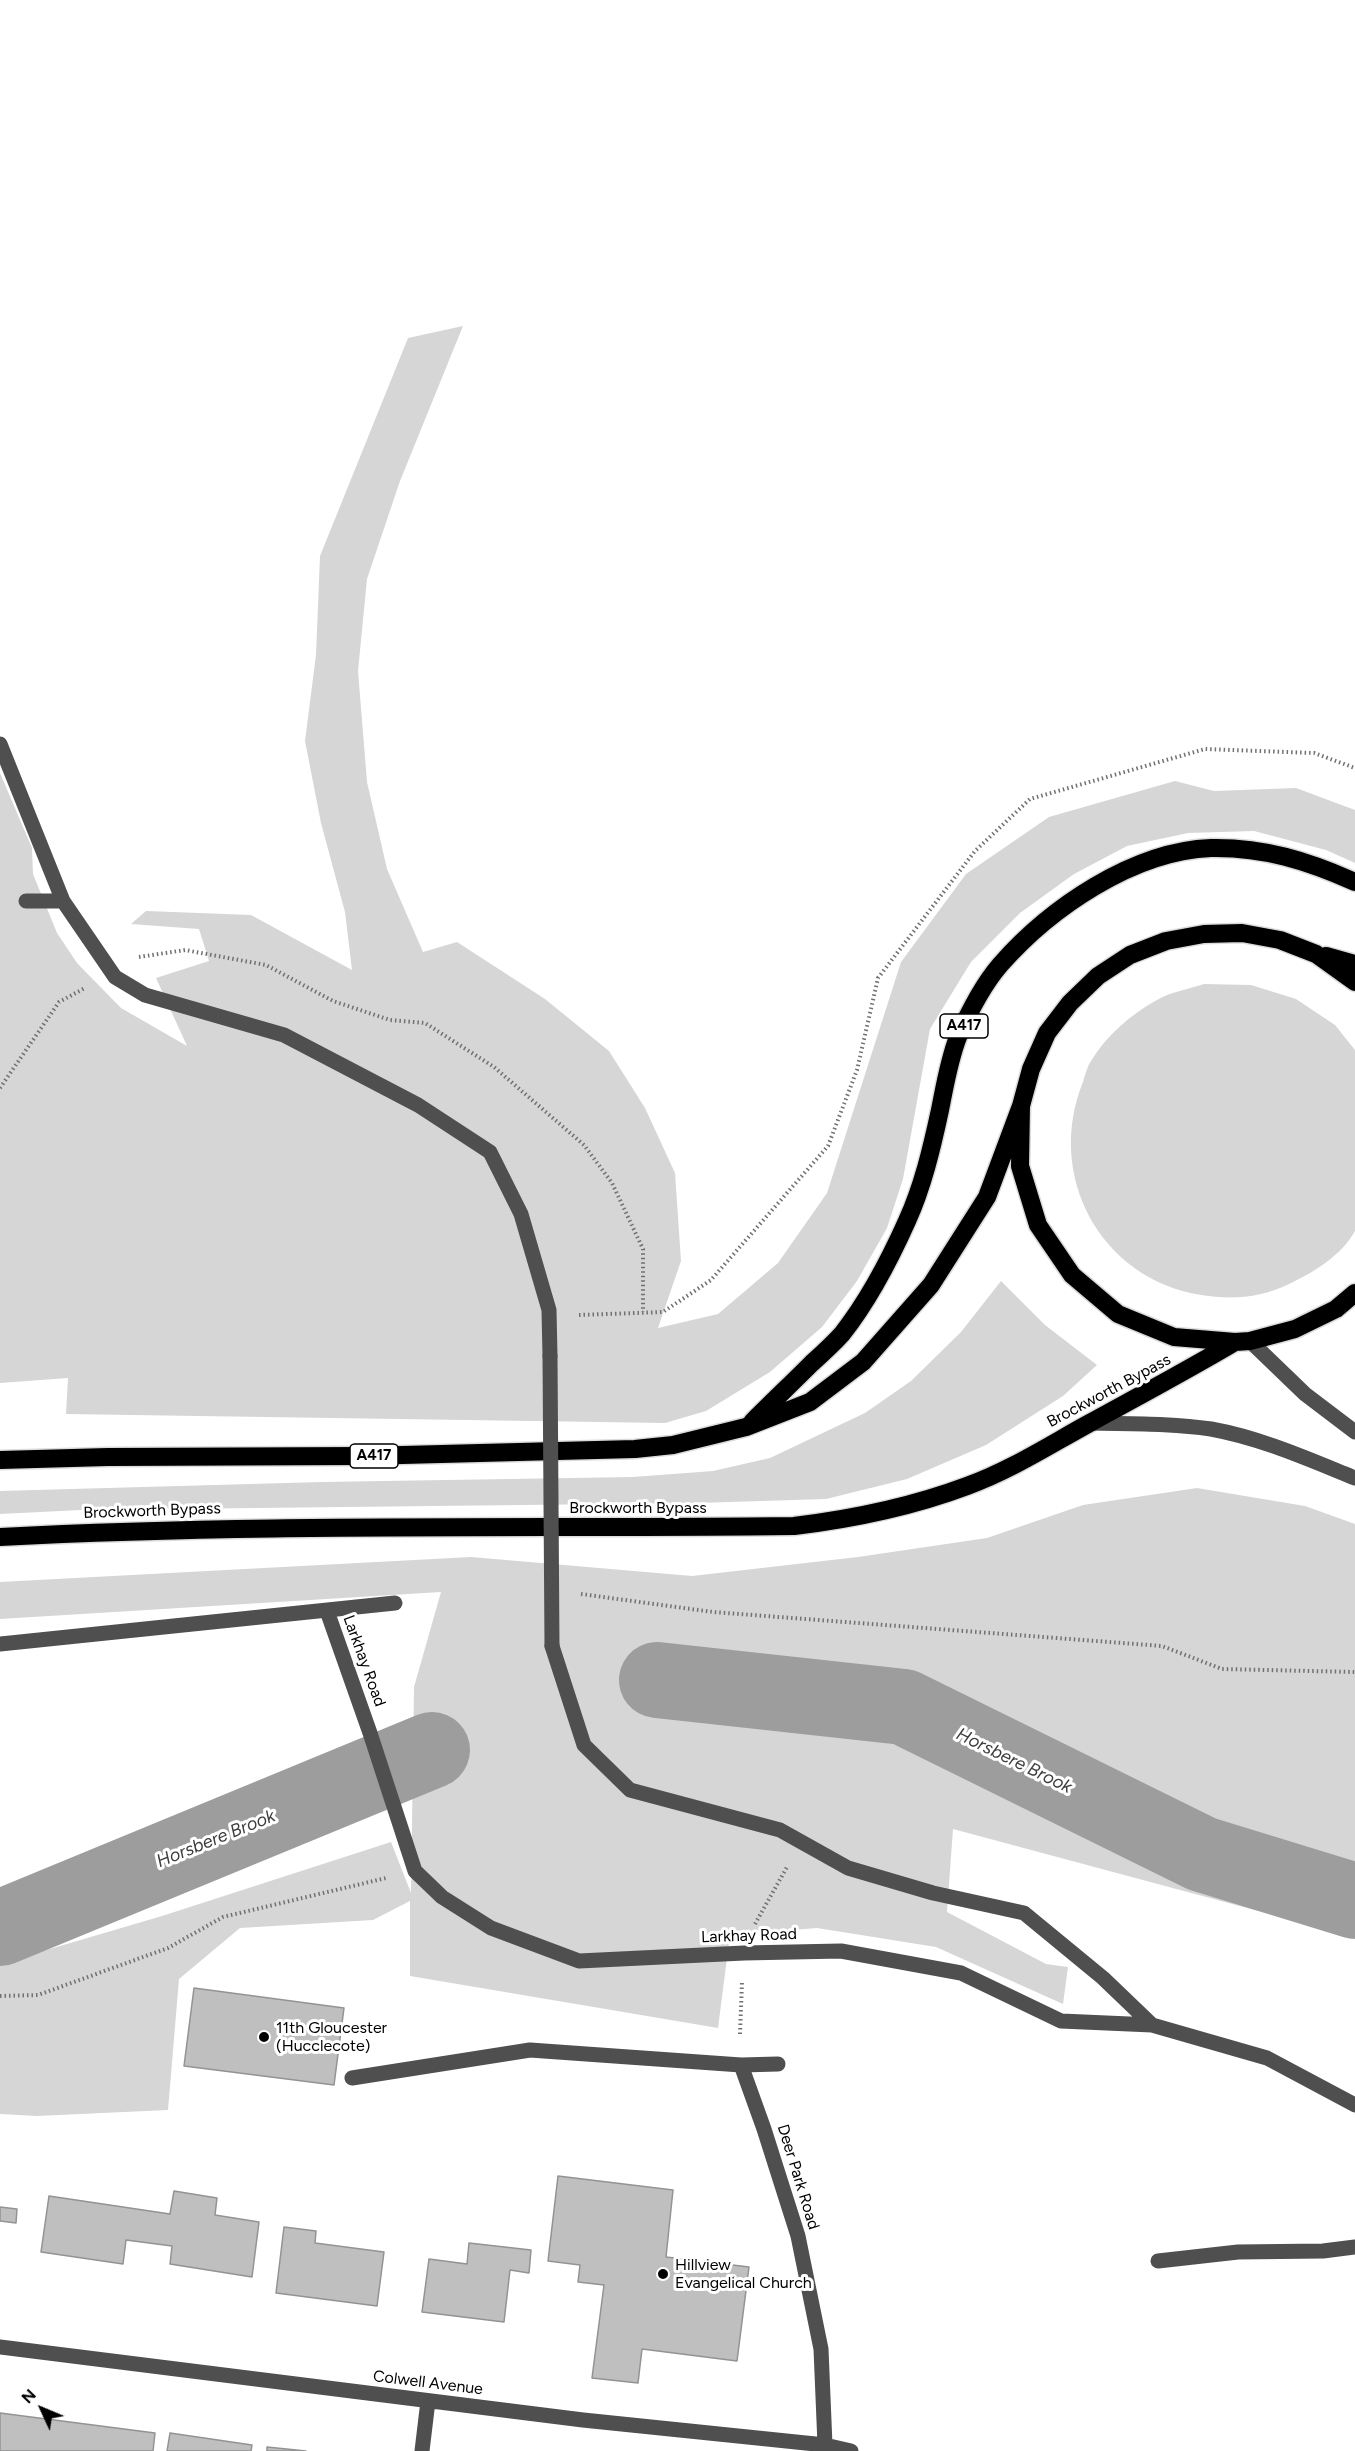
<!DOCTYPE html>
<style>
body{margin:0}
#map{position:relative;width:1355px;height:2451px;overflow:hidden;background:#fff;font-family:Figtree,sans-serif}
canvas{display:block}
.north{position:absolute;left:12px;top:2379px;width:60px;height:60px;-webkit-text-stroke:4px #fff;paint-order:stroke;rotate:314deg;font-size:16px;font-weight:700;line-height:24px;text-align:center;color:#000}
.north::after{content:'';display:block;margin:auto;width:21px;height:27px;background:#000;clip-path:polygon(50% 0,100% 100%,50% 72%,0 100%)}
</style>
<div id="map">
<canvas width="1355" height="2451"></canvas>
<div class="north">N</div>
</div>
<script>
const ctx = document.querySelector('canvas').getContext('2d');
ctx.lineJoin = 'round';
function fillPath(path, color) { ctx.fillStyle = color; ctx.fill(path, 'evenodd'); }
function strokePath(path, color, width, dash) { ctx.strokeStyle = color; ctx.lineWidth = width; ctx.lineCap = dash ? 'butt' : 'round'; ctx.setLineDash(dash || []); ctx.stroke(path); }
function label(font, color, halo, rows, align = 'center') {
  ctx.font = font + ' Figtree,sans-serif'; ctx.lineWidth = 6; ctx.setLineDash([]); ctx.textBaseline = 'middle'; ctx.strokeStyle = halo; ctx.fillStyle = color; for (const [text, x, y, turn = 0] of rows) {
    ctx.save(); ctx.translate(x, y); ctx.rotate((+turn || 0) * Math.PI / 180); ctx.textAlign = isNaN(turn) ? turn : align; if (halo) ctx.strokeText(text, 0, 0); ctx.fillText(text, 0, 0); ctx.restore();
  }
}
fillPath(new Path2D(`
 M463,326L400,481L367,579L358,671L367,782L387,869L423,952L457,942L545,999L609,1051L645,1108L675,1173L681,1261L658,1328L718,1314L778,1263L827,1193L901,962L966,874L1049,817L1175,781L1214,791L1296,788L1355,810V863L1326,850L1254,831L1188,833L1127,846L1074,874L1020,913L971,962L930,1029L903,1179L887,1228L857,1281L822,1327L770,1372L706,1411L665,1423L66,1414L68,1378L0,1383V773L32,848L33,874L57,933L77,963L121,1008L187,1046L156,978L209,961L199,929L131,924L146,911L251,915L352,970L345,912L321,823L305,741L316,655L320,556L408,338Z
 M1204,984L1251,985L1296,999L1335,1025L1355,1050V1231C1341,1256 1314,1272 1289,1284C1261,1298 1231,1300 1201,1295C1100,1279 1045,1175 1083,1082C1085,1075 1087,1067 1091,1061C1107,1035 1130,1015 1157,1000C1170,992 1189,989 1204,984Z
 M1001,1281L1045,1325L1097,1365L1063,1396L986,1445L907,1479L826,1499L697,1503L81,1510L0,1514V1491L322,1482L633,1477L713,1471L770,1458L865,1413L911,1381L961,1332Z
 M1197,1488L1305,1506L1355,1524V1937L953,1829L947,1912L1046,1964L1068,1967L1063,2004L936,1947L817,1928L730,1935L718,2028L410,1976V1901L373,1920L240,1928L179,1979L168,2110L37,2116L0,2114V1959H16L162,1916L391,1842L411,1893L414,1687L441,1592L0,1619V1582L471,1557L692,1576L858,1557L987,1538L1083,1505Z`), '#d6d6d6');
strokePath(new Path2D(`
 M657,1680L904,1707L1202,1854L1355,1901
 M0,1928L432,1750`), '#9d9d9d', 76);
const building = new Path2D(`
 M194,1988L344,2008L334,2085L184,2066Z
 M558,2176L673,2190L666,2257L749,2267L737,2361L642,2349L638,2383L592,2378L604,2285L578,2282L580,2265L548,2261Z
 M174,2191L217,2198L215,2215L259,2222L252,2277L170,2264L172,2246L126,2240L123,2264L41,2252L49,2196L170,2214Z
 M0,2207L17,2209L16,2223L0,2221Z
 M284,2227L316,2231L315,2243L384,2252L377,2306L276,2293Z
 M469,2243L531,2250L529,2273L510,2270L504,2322L422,2312L429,2259L467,2264Z
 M0,2413L155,2433L153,2451H0Z
 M170,2433L252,2445L251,2451H167Z
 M267,2447L306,2451H267Z`);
fillPath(building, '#bfbfbf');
strokePath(building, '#939393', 1.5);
const highway = new Path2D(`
 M1326,956L1355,964
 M1355,982L1316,954L1280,940L1242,933L1204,934L1166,941L1130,955L1098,976L1070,1003L1047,1033L1031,1069L1021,1106L1020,1166L1038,1225L1072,1275L1118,1314L1174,1337L1235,1342L1250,1341L1295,1329L1336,1309L1355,1293
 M752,1422C772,1402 792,1383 812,1363C822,1354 833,1344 842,1334C868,1301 890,1259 907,1221C923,1186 932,1147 940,1110C945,1085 949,1060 958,1037C969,1012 982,986 1000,965C1050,908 1133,851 1211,848C1264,847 1308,861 1355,882
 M0,1460L108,1457L364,1456L635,1449L673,1445L746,1427L810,1402L863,1362L931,1285L987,1197L1021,1106
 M0,1537C265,1523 529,1529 794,1526C852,1519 911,1507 967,1486C1009,1471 1048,1446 1088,1424C1137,1397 1186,1371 1235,1342`);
strokePath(highway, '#dbdbdb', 21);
strokePath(new Path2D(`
 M139,957L185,950L266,965L333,1001L390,1020L425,1023L494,1067L584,1145L612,1183L643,1249V1312
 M0,1088L59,1002L85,988
 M579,1315L663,1312L711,1280L828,1146L857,1070L878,978L975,851L1030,799L1205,749L1314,753L1355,768
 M581,1594L713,1612L1162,1646L1222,1669L1355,1672
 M755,1924L787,1867
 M0,1996L38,1995L168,1948L223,1917L386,1878
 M740,2034L742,1982`), '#717171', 4, [1.5, 3]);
strokePath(new Path2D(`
 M0,744L63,901L115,977L145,995L284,1035L418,1105L490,1152L521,1214L549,1310L550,1356
 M26,901H63
 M1250,1341L1305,1394L1355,1432
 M1090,1423C1130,1424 1171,1423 1211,1429C1261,1438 1308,1459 1355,1478
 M327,1611L370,1733L415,1871L442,1897L491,1928L579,1961L744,1953L841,1951L961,1973L1061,2021L1152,2025L1267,2058L1355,2105
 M0,1644L395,1603
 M552,1646L584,1745L630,1790L780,1830L848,1868L933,1893L1024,1913L1103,1978L1152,2025
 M741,2065L764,2129L798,2236L821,2349L825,2445
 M352,2078L530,2050L741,2065L778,2064
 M1158,2261L1238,2252L1323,2251L1355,2247
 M0,2347L583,2420L825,2445L851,2451
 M422,2451L428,2401`), '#4f4f4f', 15);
strokePath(highway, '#000', 18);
strokePath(new Path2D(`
 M550,1356L552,1646`), '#4f4f4f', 15);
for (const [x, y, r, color] of [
 [264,2037,6,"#000"],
 [663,2274,6,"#000"]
]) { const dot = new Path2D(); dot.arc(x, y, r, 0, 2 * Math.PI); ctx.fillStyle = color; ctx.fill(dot); strokePath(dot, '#fff', 2); }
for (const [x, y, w] of [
 [964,1026,48],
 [374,1456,48]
]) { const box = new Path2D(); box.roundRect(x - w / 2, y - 12, w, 24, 4.5); ctx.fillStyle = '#fff'; ctx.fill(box); strokePath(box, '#000', 1.5); }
label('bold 15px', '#000', null, [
 ["A417",964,1026],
 ["A417",374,1456]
]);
label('16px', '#000', '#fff', [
 ["Brockworth Bypass",1109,1391,-28],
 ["Brockworth Bypass",638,1508],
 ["Brockworth Bypass",152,1511,-2],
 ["Larkhay Road",364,1661,70],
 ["Larkhay Road",749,1936,-2],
 ["Deer Park Road",798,2177,73],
 ["Colwell Avenue",428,2383,7]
]);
label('16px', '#000', '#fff', [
 ["11th Gloucester",276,2028],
 ["(Hucclecote)",276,2046],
 ["Hillview",675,2265],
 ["Evangelical Church",675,2283]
], 'left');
label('italic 18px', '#3e3e3e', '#fff', [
 ["Horsbere Brook",1014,1761,26],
 ["Horsbere Brook",216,1839,-22]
]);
</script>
